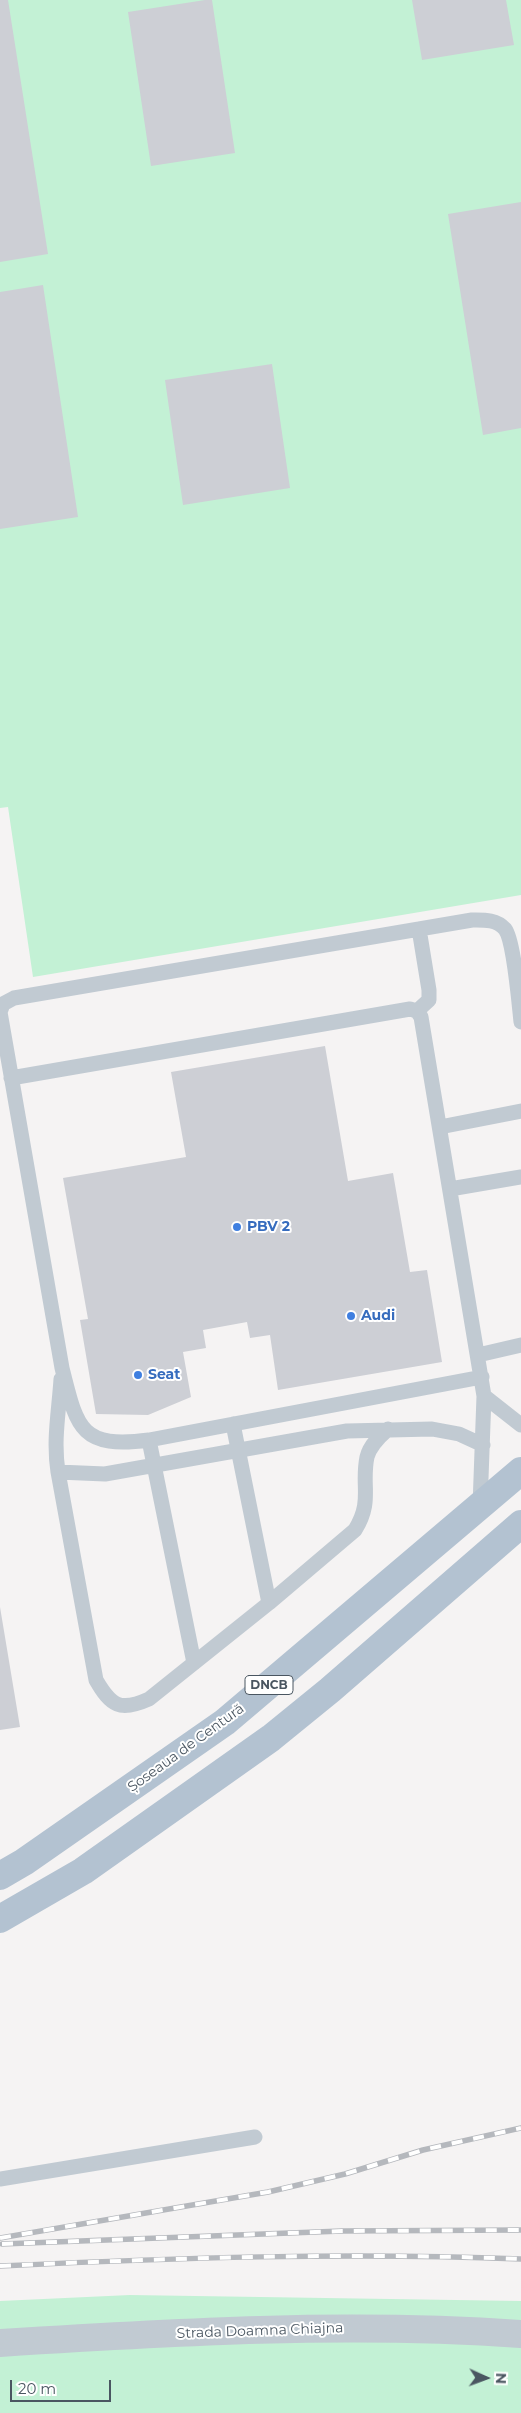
<!DOCTYPE html>
<meta charset="utf-8">
<style>
body{margin:0}
#map{position:relative;width:521px;height:2413px;overflow:hidden;background:#f5f3f3;font-family:Montserrat,sans-serif}
canvas{display:block}
.north{position:absolute;left:461px;top:2353px;width:50px;height:50px;-webkit-text-stroke:4px #fff;paint-order:stroke;rotate:92deg;font-size:14px;font-weight:700;line-height:20px;text-align:center;color:#4a5661}
.north::after{content:'';display:block;margin:auto;width:18px;height:22px;background:#4a5661;clip-path:polygon(50% 0,100% 100%,50% 72%,0 100%)}
.scale{position:absolute;left:10px;top:2380px;width:101px;height:22px;box-sizing:border-box;border:2px solid #4a5661;border-top:0;padding-left:6px;font-size:15px;line-height:18px;white-space:nowrap;color:#4a5661;-webkit-text-stroke:4px #fff;paint-order:stroke}
</style>
<div id="map">
<canvas width="521" height="2413"></canvas>
<div class="north">N</div>
<div class="scale">20 m</div>
</div>
<script>
const ctx = document.querySelector('canvas').getContext('2d');
ctx.lineJoin = 'round';
function fillPath(path, color) { ctx.fillStyle = color; ctx.fill(path, 'evenodd'); }
function strokePath(path, color, width, dash) { ctx.strokeStyle = color; ctx.lineWidth = width; ctx.lineCap = dash ? 'butt' : 'round'; ctx.setLineDash(dash || []); ctx.stroke(path); }
function label(font, color, halo, rows, align = 'center') {
  ctx.font = font + ' Montserrat,sans-serif'; ctx.lineWidth = 4; ctx.setLineDash([]); ctx.textBaseline = 'middle'; ctx.strokeStyle = halo; ctx.fillStyle = color; for (const [text, x, y, turn = 0] of rows) {
    ctx.save(); ctx.translate(x, y); ctx.rotate((+turn || 0) * Math.PI / 180); ctx.textAlign = isNaN(turn) ? turn : align; if (halo) ctx.strokeText(text, 0, 0); ctx.fillText(text, 0, 0); ctx.restore();
  }
}
fillPath(new Path2D(`
 M0,0H521V895L33,977L8,807L0,808Z
 M130,2295L521,2301V2413H0V2301Z`), '#c3f1d5');
fillPath(new Path2D(`
 M0,0H8L48,254L0,262Z
 M205,0H212L235,153L151,166L128,12Z
 M412,0H506L514,45L422,60Z
 M521,202V428L483,435L448,214Z
 M43,285L78,517L0,529V292Z
 M272,364L290,488L183,505L165,380Z
 M325,1046L348,1181L393,1173L410,1272L427,1270L442,1362L278,1390L270,1335L250,1338L247,1322L203,1330L206,1348L183,1352L191,1397L148,1415L96,1414L80,1320L88,1319L63,1178L186,1157L171,1072Z
 M0,1607L20,1727L0,1730Z`), '#cdcfd5');
strokePath(new Path2D(`
 M417,1011L429,1000V990L419,929
 M11,1078L410,1009L417,1011L421,1017L484,1396L480,1506
 M440,1127L521,1111
 M450,1189L521,1177
 M478,1355L521,1345
 M482,1377L149,1440C80,1449 77,1428 62,1368L0,1012L3,1004L14,998L472,920C483,920 496,919 505,929C514,941 519,1004 521,1022
 M61,1379C59,1411 53,1440 58,1472L96,1680C111,1706 120,1712 149,1699L269,1603L355,1530C373,1501 361,1486 367,1457C370,1445 380,1436 388,1429
 M484,1396L521,1425
 M233,1424L269,1603
 M149,1440L194,1663
 M58,1472L105,1474L347,1431L432,1429L459,1434L483,1445
 M0,2179L255,2137`), '#c1cad2', 15);
strokePath(new Path2D(`
 M0,2343C173,2332 348,2322 521,2334`), '#c1cad2', 28);
strokePath(new Path2D(`
 M0,1876L24,1862L225,1722L521,1471
 M0,1919L83,1871L271,1738L330,1690L521,1524`), '#b3c2d1', 28);
const rail = new Path2D(`
 M0,2238L268,2192L345,2174L423,2150L521,2128
 M2,2244L342,2231L521,2230
 M0,2266C173,2258 347,2252 521,2259`);
strokePath(rail, '#b5b8bd', 5.5);
strokePath(rail, '#fff', 4, [11]);
for (const [x, y, r, color] of [
 [237,1227,5,"#3f7fe0"],
 [351,1316,5,"#3f7fe0"],
 [138,1375,5,"#3f7fe0"]
]) { const dot = new Path2D(); dot.arc(x, y, r, 0, 2 * Math.PI); ctx.fillStyle = color; ctx.fill(dot); strokePath(dot, '#fff', 2); }
for (const [x, y, w] of [
 [269,1685,48]
]) { const box = new Path2D(); box.roundRect(x - w / 2, y - 9.5, w, 19, 4); ctx.fillStyle = '#fff'; ctx.fill(box); strokePath(box, '#4a5661', 1); }
label('bold 12px', '#4a5661', null, [
 ["DNCB",269,1685]
]);
label('bold 14px', '#366cbe', '#fff', [
 ["PBV 2",247,1227],
 ["Audi",361,1316],
 ["Seat",148,1375]
], 'left');
label('14px', '#4a5661', '#fff', [
 ["Șoseaua de Centură",186,1748,-36],
 ["Strada Doamna Chiajna",260,2331,-2]
]);
</script>
